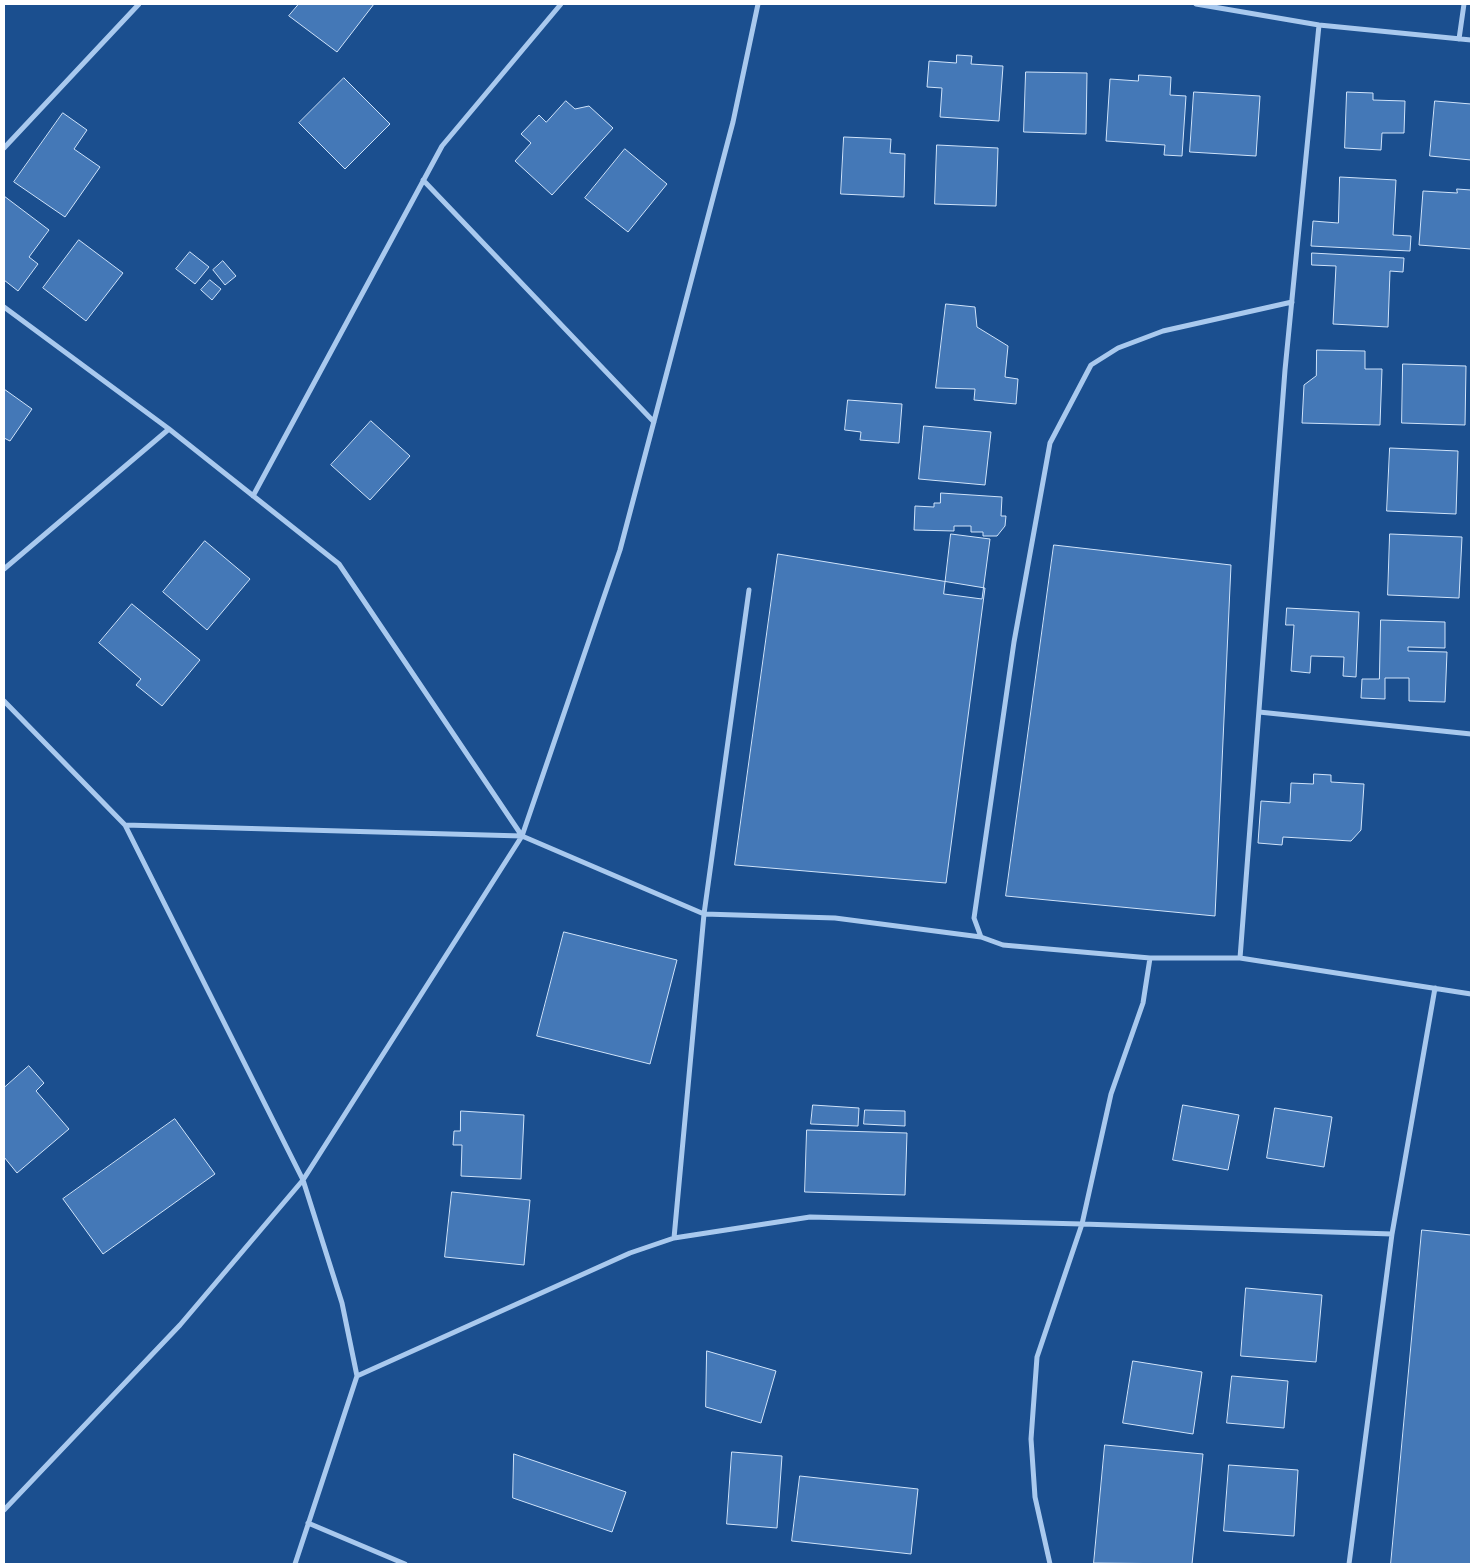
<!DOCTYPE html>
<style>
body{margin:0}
#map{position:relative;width:1475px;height:1568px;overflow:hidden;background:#1b4f8f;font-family:Signika,sans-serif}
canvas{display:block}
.frame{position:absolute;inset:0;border:5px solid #fff;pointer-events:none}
</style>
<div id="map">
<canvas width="1475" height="1568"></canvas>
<div class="frame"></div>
</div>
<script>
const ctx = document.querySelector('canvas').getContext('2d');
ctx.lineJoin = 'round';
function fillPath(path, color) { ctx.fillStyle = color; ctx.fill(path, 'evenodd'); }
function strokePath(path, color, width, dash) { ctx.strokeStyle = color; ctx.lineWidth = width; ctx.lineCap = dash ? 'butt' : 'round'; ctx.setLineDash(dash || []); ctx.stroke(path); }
const building = new Path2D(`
 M299,4H374L337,52L289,16Z
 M957,55L972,56L971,64L1003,66L999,121L940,117L942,88L927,87L929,61L956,63Z
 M1026,72L1087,73L1086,134L1024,132Z
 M1139,75L1171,77L1170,95L1186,96L1182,156L1164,155L1165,145L1106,141L1110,79L1138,81Z
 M344,78L390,124L345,169L299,123Z
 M1194,92L1260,96L1256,156L1190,152Z
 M1347,92L1373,93V100L1405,101L1404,133H1382L1381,150L1345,148Z
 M566,101L575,109L589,106L613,128L552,195L515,161L531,143L521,134L539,115L546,122Z
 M1435,101L1471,104V160L1430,156Z
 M63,113L87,130L74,149L100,167L65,217L14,182Z
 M844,137L891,139L890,153L905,154L904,197L841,194Z
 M937,145L998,148L996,206L935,204Z
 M625,149L667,184L628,232L585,198Z
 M1340,177L1396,180L1393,235L1411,236L1410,251L1311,246L1313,221L1338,223Z
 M1457,189L1471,190V249L1419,245L1423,191L1457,193Z
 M4,196L49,230L29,257L38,264L18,291L4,280Z
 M79,240L123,273L86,321L43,288Z
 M190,252L209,267L195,284L176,269Z
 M1312,253L1404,258L1403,272L1390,271L1388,327L1333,324L1336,266L1312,265Z
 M223,261L236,276L225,285L213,270Z
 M210,280L221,289L212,300L201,290Z
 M946,304L975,307L977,327L1008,346L1005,377L1018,379L1016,404L974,400L975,389L936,388Z
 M1317,350L1365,351V369H1382L1380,425L1302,423L1304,385L1316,376Z
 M1403,364L1466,366L1465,425L1402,423Z
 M4,389L32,409L10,441L4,438Z
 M848,400L902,404L899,443L860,440L861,432L845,430Z
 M371,421L410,456L370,500L331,465Z
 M924,426L991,432L985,485L919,479Z
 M1390,448L1458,451L1456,514L1387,511Z
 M941,493L1002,497L1001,516H1006L1005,526L997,536H983V532H971V526H954V531L914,530L915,506L934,507V503H940Z
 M951,534L990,539L982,599L944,594Z
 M1390,534L1462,537L1459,598L1388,595Z
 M205,541L250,579L207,630L163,592Z
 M1054,545L1231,565L1215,916L1006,896Z
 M778,554L985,588L946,883L735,865Z
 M132,604L200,660L162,706L136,685L141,679L99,643Z
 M1287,608L1359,612L1356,677L1343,676L1344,657L1311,656L1310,673L1291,671L1294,625H1286Z
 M1381,620L1445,622V648L1408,647V651L1447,652L1445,702L1409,701V678H1385V699L1361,698L1362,679H1379Z
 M1314,774L1331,775V782L1364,784L1361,830L1351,841L1283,837L1282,845L1258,843L1261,801L1290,803L1291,783L1313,784Z
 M564,932L677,960L650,1064L537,1036Z
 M29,1066L44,1083L36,1091L69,1129L17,1173L4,1157V1088Z
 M813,1105L859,1108L858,1126L811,1124Z
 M1183,1105L1239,1115L1228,1170L1173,1160Z
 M1275,1108L1332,1117L1324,1167L1267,1158Z
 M865,1110L905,1111V1126L864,1124Z
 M461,1111L524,1115L521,1179L461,1176L462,1145H453L454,1131H460Z
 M175,1119L215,1174L103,1254L63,1199Z
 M807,1130L907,1133L905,1195L805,1192Z
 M452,1192L530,1200L524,1265L445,1257Z
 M1422,1230L1471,1235V1564H1391Z
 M1246,1288L1322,1295L1316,1362L1241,1356Z
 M707,1351L776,1371L761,1423L706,1407Z
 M1133,1361L1202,1372L1193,1434L1123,1423Z
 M1232,1376L1288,1381L1284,1428L1227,1423Z
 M1105,1445L1203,1454L1192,1564L1094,1563Z
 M732,1452L782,1456L777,1528L727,1524Z
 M514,1454L626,1492L612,1532L513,1498Z
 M1229,1465L1298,1470L1294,1536L1224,1531Z
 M800,1476L918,1489L911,1554L792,1541Z`);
fillPath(building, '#4478b7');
strokePath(building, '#cfe3fa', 1);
strokePath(new Path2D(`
 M1196,4L1319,25L1471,40
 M1459,39L1464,4
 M4,148L139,4
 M423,180L654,422
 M4,307L169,429L339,564L522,836L704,914L835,918L981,937
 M253,496L442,146L561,4
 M4,569L169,429
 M4,701L125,825L522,836
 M1259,712L1471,734
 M125,825L303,1180L342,1303L357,1376L295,1564
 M1150,958L1003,945L981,937L974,918L1014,642L1050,443L1091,365L1118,348L1163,331L1292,302
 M1240,958L1285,370L1319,25
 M674,1238L704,914L749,590
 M357,1376L630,1253L674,1238L810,1217L1082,1224L1392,1234
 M4,1510L180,1325L303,1180L522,836L620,550L733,122L758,4
 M308,1523L405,1564
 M1050,1564L1035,1497L1031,1439L1037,1357L1082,1224L1111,1094L1143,1003L1150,958H1240L1471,994
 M1349,1564L1392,1234L1435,988`), '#a9c9ee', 5);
</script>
